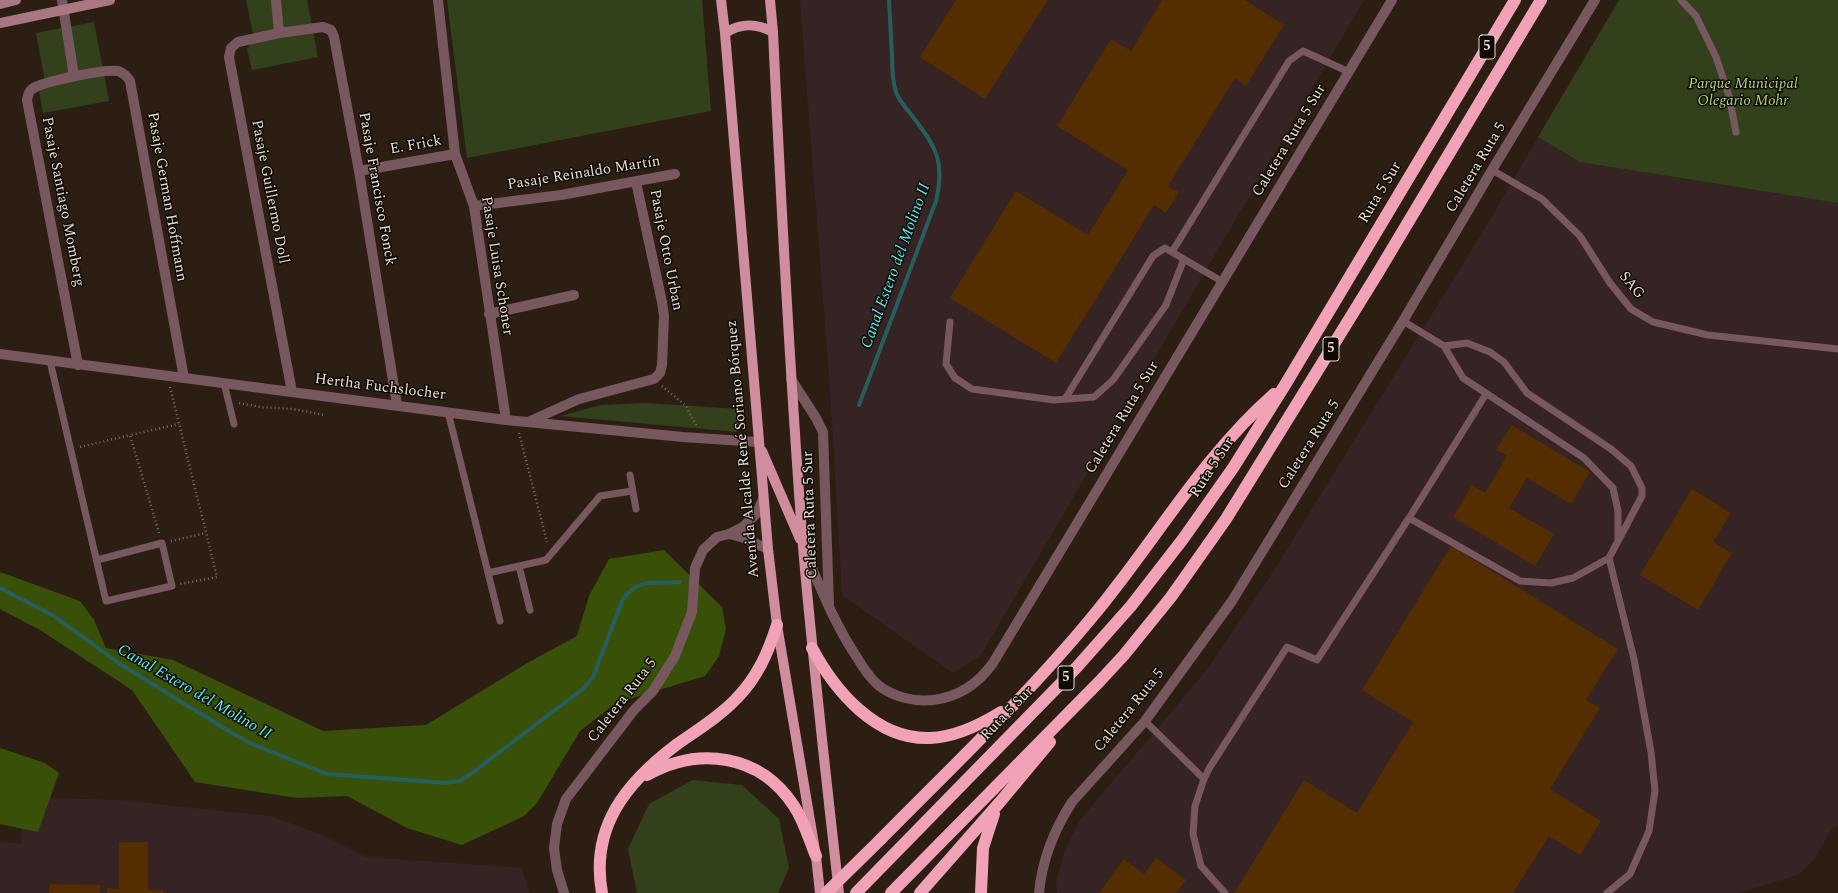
<!DOCTYPE html>
<meta charset="utf-8">
<style>
body{margin:0}
canvas{display:block;background:#2c1e12}
</style>
<canvas width="1838" height="893"></canvas>
<script>
const ctx = document.querySelector('canvas').getContext('2d');
ctx.lineJoin = 'round';
function fillPath(path, color) { ctx.fillStyle = color; ctx.fill(path, 'evenodd'); }
function strokePath(path, color, width, dash) { ctx.strokeStyle = color; ctx.lineWidth = width; ctx.lineCap = dash ? 'butt' : 'round'; ctx.setLineDash(dash || []); ctx.stroke(path); }
function label(font, color, halo, rows, align = 'center') {
  ctx.font = font + ' Spectral,serif'; ctx.lineWidth = 3; ctx.setLineDash([]); ctx.textBaseline = 'middle'; ctx.strokeStyle = halo; ctx.fillStyle = color; for (const [text, x, y, turn = 0] of rows) {
    ctx.save(); ctx.translate(x, y); ctx.rotate((+turn || 0) * Math.PI / 180); ctx.textAlign = isNaN(turn) ? turn : align; if (halo) ctx.strokeText(text, 0, 0); ctx.fillText(text, 0, 0); ctx.restore();
  }
}
fillPath(new Path2D(`
 M800,0H1364L981,655L953,673L842,595L830,389Z
 M1538,137L1580,162L1838,203V826L1831,830L1815,858L1798,875L1737,893H1057L1056,883L1065,849L1080,820L1206,671L1273,572L1487,225Z
 M23,797L118,800L270,816L322,835L366,857L522,868L529,893H0V842L21,844Z`), '#362324');
fillPath(new Path2D(`
 M246,0H307L318,57L252,70L247,49L254,38Z
 M447,0H702L711,111L467,158Z
 M1619,0H1838V203L1580,162L1538,137Z
 M94,22L109,101L43,113L39,91L45,81L36,33Z
 M646,403L737,409V432L560,416L601,405Z
 M693,780L742,785L779,819L789,868L778,893H637L628,849L649,804Z`), '#32411b');
fillPath(new Path2D(`
 M664,550L722,607L726,629L719,656L705,676L616,703L580,731L537,803L524,816L462,845L407,828L347,796L297,798L195,782L132,690L40,630L0,609V572L80,601L94,620L106,648L173,660L323,731L426,725L529,662L577,636L589,596L609,559Z
 M0,748L45,763L59,773L38,832L0,824Z`), '#395009');
strokePath(new Path2D(`
 M859,405L936,201C945,162 937,148 913,117C907,109 899,101 896,92C892,80 892,67 892,55C891,37 890,18 889,0
 M0,588L54,616L120,664L232,733L252,744L327,774L446,783L459,781L468,776L584,688L593,677L623,599C639,577 656,584 680,582`), '#265e5e', 4);
fillPath(new Path2D(`
 M956,0H1048L985,99L920,57Z
 M1162,0H1245L1284,25L1246,86L1235,78L1168,186L1179,192L1166,213L1154,205L1056,363L950,298L1016,191L1088,235L1128,170L1057,126L1111,39L1131,51Z
 M1512,425L1590,472L1571,504L1527,478L1509,508L1554,534L1535,566L1453,517L1472,485L1485,493L1507,456L1496,450Z
 M1692,489L1731,513L1713,542L1732,553L1698,610L1640,575Z
 M1451,546L1618,649L1586,700L1600,708L1550,789L1601,821L1580,855L1549,836L1513,893H1234L1304,780L1357,813L1413,722L1362,690Z
 M119,842H148V890H163V893H107V888L119,889Z
 M1156,858L1186,880L1176,893H1099L1124,859L1144,874Z
 M50,884L100,885V893H49Z`), '#542d01');
strokePath(new Path2D(`
 M662,386L686,406L697,427
 M170,387L217,577L180,584
 M239,403L260,407L293,409L324,415
 M519,433L547,542
 M80,447L130,435
 M159,533L130,435L179,424
 M171,541L206,533`), '#796c62', 2.5, [1, 3]);
strokePath(new Path2D(`
 M1681,0L1696,16L1716,57L1729,96L1736,132
 M1492,170L1542,199L1580,236L1610,283L1631,309L1653,322L1708,335L1838,349
 M1172,252L1289,61L1303,51L1349,72
 M1403,321L1444,346L1463,378L1584,458L1613,488L1618,511V540
 M950,322L946,364L955,378L972,389L1054,400L1094,397L1113,380L1166,305L1184,259
 M50,361L106,601L172,586L162,543L97,560
 M224,383L234,424
 M1065,399L1153,256L1165,248L1223,282
 M448,412L500,621
 M630,475L636,509
 M1409,518L1486,394
 M519,566L530,610
 M488,573L546,560L600,496L632,491
 M1145,721L1204,779
 M1225,893L1201,866L1193,834L1195,806L1204,779L1210,767L1287,647L1317,660L1409,518L1520,581L1551,583L1573,578L1609,558L1642,496V488L1631,466L1611,449L1527,393L1504,362L1490,352L1467,343L1444,346
 M1607,893L1630,874L1649,831L1655,791L1651,752L1634,659L1609,558`), '#78585f', 7);
strokePath(new Path2D(`
 M62,0L74,76
 M276,0L279,33
 M438,0L455,154L474,206L506,420
 M359,171L455,154
 M474,206L561,195L675,174
 M489,314L574,295
 M0,354L506,420L683,437L758,442
 M78,365L27,100C28,96 28,92 32,89C44,81 104,69 118,71C124,73 127,76 130,81L184,378
 M791,379L816,418L823,432L829,604
 M292,392L229,57L231,48L238,42L279,33L323,27L331,30L334,37L359,171L397,405
 M528,422L579,399L654,379L660,373L662,365L664,316L662,302L636,182
 M804,550C820,586 834,623 856,656C862,666 870,678 878,685C893,697 914,702 933,700C959,697 978,684 993,663L1392,0
 M1039,893C1042,860 1054,830 1072,802L1145,721L1232,601L1403,321L1492,170L1595,0`), '#78585f', 10);
strokePath(new Path2D(`
 M729,534L741,537L768,549
 M564,893L557,870L554,848L557,824L566,799L634,710L653,691L675,656L692,612L695,568L703,550L717,537L729,534L743,527L757,513L763,499`), '#78585f', 10);
strokePath(new Path2D(`
 M0,4L16,0
 M0,23L110,0`), '#a97683', 10);
strokePath(new Path2D(`
 M721,0L725,33L768,549L777,625L816,856L820,893
 M770,0L773,32C781,204 790,376 803,547C813,663 826,778 839,893
 M725,33C741,23 756,23 773,32
 M762,451L800,539`), '#cf8d9e', 10);
strokePath(new Path2D(`
 M812,648C835,691 876,740 930,738C956,737 980,725 1001,712
 M647,775C699,746 760,754 794,806C804,821 809,839 816,856
 M881,839C953,766 1028,695 1093,616C1154,543 1202,457 1274,394
 M602,893C590,827 626,783 676,745C697,730 719,717 736,699C757,678 768,653 777,625
 M856,893L1076,668L1131,606L1183,539L1233,468L1285,385L1515,0
 M891,893L1099,682L1124,655L1171,597L1226,519L1379,271L1541,0
 M920,893L1000,802L1050,742
 M981,893L983,848L994,814`), '#f2a2b6', 12);
strokePath(new Path2D(`
 M826,893L881,839`), '#f2a2b6', 12);
for (const [x, y, w] of [
 [1487,47,16],
 [1331,349,16],
 [1066,678,16]
]) { const box = new Path2D(); box.roundRect(x - w / 2, y - 12, w, 24, 3); ctx.fillStyle = '#100a05'; ctx.fill(box); strokePath(box, '#e8ded6', 1); }
label('bold 14px', '#e8ded6', null, [
 ["5",1487,47],
 ["5",1331,349],
 ["5",1066,678]
]);
label('italic 15px', '#afd578', '#100a05', [
 ["Parque Municipal",1743,85],
 ["Olegario Mohr",1743,102]
]);
label('15px', '#e8ded6', '#100a05', [
 ["Caletera Ruta 5 Sur",1290,141,-59],
 ["E. Frick",416,146,-10],
 ["Caletera Ruta 5",1477,168,-59],
 ["Pasaje Reinaldo Martín",584,174,-9],
 ["Pasaje Francisco Fonck",376,189,80],
 ["Pasaje Guillermo Doll",269,192,79],
 ["Ruta 5 Sur",1381,193,-59],
 ["Pasaje German Hoffmann",166,197,80],
 ["Pasaje Santiago Momberg",62,202,79],
 ["Pasaje Otto Urban",665,250,79],
 ["Pasaje Luisa Schoner",496,266,81],
 ["SAG",1631,286,50],
 ["Hertha Fuchslocher",380,388,7],
 ["Caletera Ruta 5 Sur",1123,418,-59],
 ["Caletera Ruta 5",1310,445,-58],
 ["Avenida Alcalde René Soriano Bórquez",744,449,-95],
 ["Ruta 5 Sur",1213,468,-57],
 ["Caletera Ruta 5 Sur",811,515,-92],
 ["Caletera Ruta 5",623,701,-52],
 ["Caletera Ruta 5",1130,711,-51],
 ["Ruta 5 Sur",1008,714,-46]
]);
label('italic 16px', '#58f0f3', '#100a05', [
 ["Canal Estero del Molino II",897,266,-70],
 ["Canal Estero del Molino II",194,693,30]
]);
</script>
